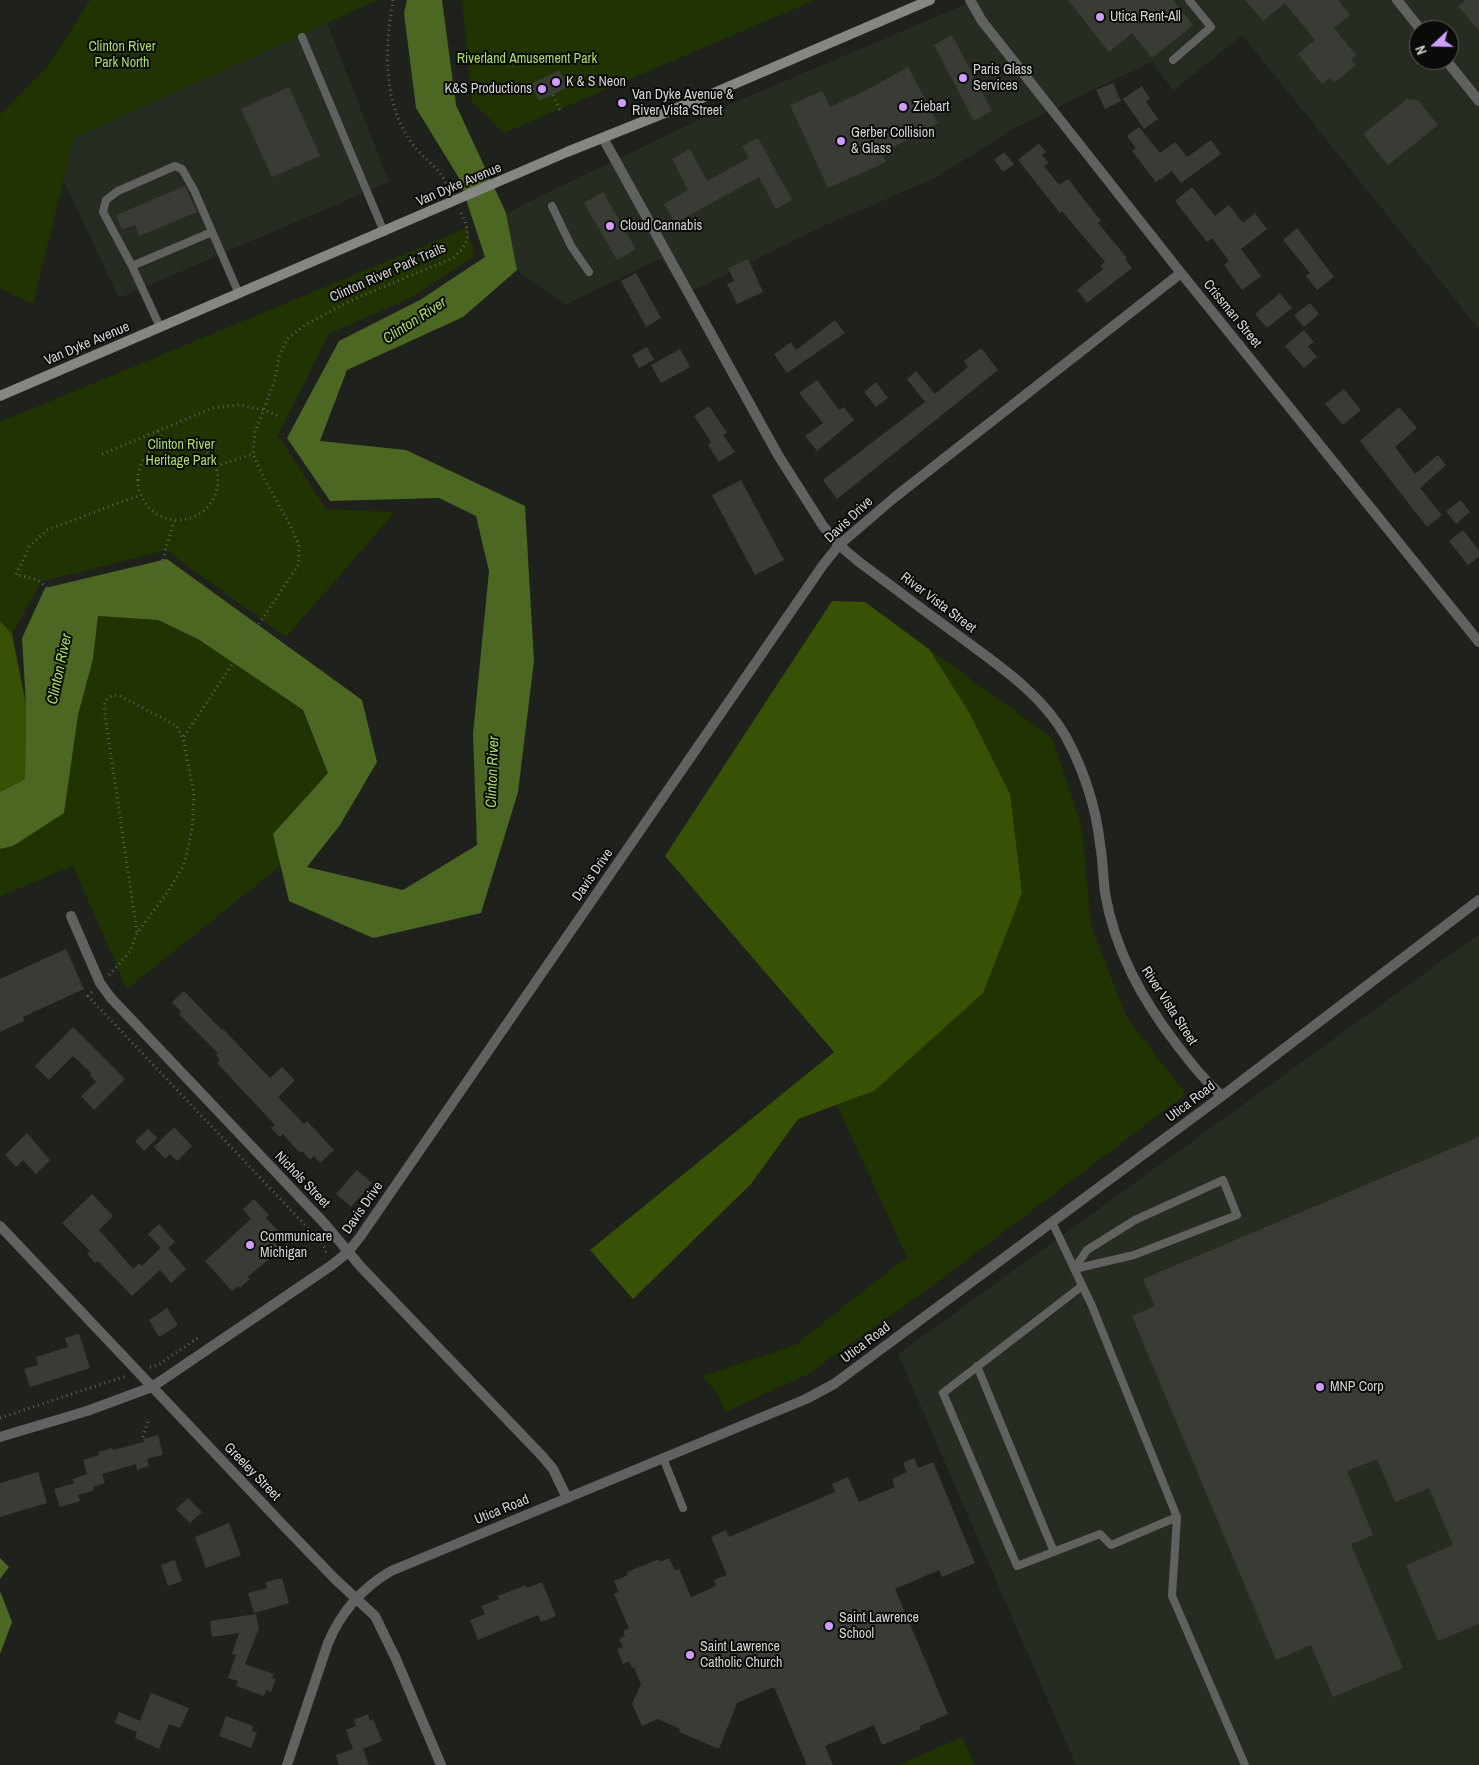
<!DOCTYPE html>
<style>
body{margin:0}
#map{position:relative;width:1479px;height:1765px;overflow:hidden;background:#1f221c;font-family:"Archivo Narrow",sans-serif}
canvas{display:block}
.north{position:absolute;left:1409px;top:20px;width:50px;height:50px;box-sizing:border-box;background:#0a0b08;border:1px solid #5a5b58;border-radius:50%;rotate:249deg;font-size:14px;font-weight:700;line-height:20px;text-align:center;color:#d2d4d0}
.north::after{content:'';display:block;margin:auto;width:18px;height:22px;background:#d09dfe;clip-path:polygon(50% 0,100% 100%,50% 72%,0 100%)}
</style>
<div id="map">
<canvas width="1479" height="1765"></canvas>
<div class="north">N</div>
</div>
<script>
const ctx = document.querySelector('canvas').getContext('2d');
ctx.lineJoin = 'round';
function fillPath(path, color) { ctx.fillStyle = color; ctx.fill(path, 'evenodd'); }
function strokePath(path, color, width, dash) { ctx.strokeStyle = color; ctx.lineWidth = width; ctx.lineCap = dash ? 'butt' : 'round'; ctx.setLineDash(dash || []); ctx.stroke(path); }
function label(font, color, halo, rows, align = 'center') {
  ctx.font = font + ' "Archivo Narrow",sans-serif'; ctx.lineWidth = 4; ctx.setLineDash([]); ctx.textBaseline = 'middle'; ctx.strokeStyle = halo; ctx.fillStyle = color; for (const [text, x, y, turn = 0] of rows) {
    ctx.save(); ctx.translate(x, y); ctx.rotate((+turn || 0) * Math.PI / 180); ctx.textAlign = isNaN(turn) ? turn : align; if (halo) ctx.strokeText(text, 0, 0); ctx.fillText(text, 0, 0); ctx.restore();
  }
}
fillPath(new Path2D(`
 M976,0H1479V329L1242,35L1173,91L1152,61L1015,128L937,177L810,232L684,295L661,258L565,305L517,270L506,213L740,100ZM1419,30H1449V60H1419Z
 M327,23L389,182L119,298L63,179L74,138Z
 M1479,934V1765H1076L898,1354Z`), '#272c22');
fillPath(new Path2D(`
 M90,0H378L74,138L33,304L0,289V115L47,67Z
 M462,0H815L504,133L472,101Z
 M467,228L475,256L411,297L329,334L278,436L326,509L395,512L286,637L166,550L41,582L12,634L0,621V422Z
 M98,616L158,620L198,639L302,710L328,773L273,834L280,866L127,989L73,866L0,896V849L13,846L78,715L93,659Z
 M929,649L1052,738L1082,827L1091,926L1127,1018L1186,1094L927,1290L808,1374L725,1412L717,1393L702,1376L795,1345L907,1257L837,1105L874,1091L1010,794L969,712Z
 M962,1737L975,1765H898Z`), '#213300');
fillPath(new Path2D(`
 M832,601L865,602L929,649L969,712L1010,794L1022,893L983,993L874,1091L798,1119L751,1184L633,1299L590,1250L834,1052L665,856Z
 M0,621L12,634L26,704L25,779L0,792Z`), '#385104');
fillPath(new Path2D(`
 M407,0H442L456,105L506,213L517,270L463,317L347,370L320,441L406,450L525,506L534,661L518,792L481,913L373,938L289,901L273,834L328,773L303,710L198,639L158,620L98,616L93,659L78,715L64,813L13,846L0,849V792L25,779L26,704L22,638L45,588L167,559L362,700L377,762L340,825L307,867L403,890L477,845L473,734L489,571L476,516L439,498L330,501L287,438L339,341L420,300L485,257L459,178L416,108L404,13Z
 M0,1558L9,1567L0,1579Z
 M0,1591L12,1622L0,1654Z`), '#4c6721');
fillPath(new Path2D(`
 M1068,0H1173L1193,25L1152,58L1132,33L1109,52Z
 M1245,0H1338L1350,15L1334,28L1356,55L1351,59L1356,65L1334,83L1330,77L1322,84L1298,54L1315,40L1285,3L1263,21Z
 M1466,0H1479V31L1458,6Z
 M952,35L992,111L974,121L934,45Z
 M908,67L938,123L882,153L886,162L828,188L790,105L822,91L830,107L869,89Z
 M559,70L568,87L539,101L531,84Z
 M1113,83L1121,101L1105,109L1096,90Z
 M1142,86L1150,99L1146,102L1158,119L1144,129L1123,99Z
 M289,87L320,156L272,177L241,109Z
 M1407,99L1418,100L1438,125L1388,165L1363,134Z
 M1139,127L1160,153L1175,142L1187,157L1211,140L1221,154L1181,183L1172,171L1160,180L1159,179L1156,182L1132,151L1136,148L1127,136Z
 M758,138L792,200L776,209L759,177L675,223L664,204L688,190L672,159L690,149L707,181L749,158L742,146Z
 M1039,143L1046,152L1042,155L1049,163L1044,166L1059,185L1068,179L1101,221L1098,223L1127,258L1125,259L1132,268L1087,303L1077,290L1103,269L1100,266L1105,262L1062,211L1060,213L1018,160Z
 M1004,152L1014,164L1003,172L994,160Z
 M185,186L197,212L139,236L135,225L122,230L116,215Z
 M1192,187L1215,216L1229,205L1243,223L1255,213L1267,229L1241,249L1261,276L1242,290L1224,265L1229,261L1212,238L1207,242L1175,201Z
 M603,192L636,249L617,260L584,203Z
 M1297,228L1334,277L1317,290L1306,276L1310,273L1283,240Z
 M748,259L763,292L737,304L727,284L734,281L728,268Z
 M636,273L661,318L646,327L621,281Z
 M1280,293L1292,308L1267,328L1255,314Z
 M1310,303L1319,314L1304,327L1294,315Z
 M835,320L845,333L787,373L774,354L791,342L796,350Z
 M1304,330L1314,342L1308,346L1317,357L1304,368L1285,346Z
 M647,347L654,360L639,368L632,355Z
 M981,348L998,370L837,499L823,480L925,402L907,379L916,371L935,394L968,367L964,361Z
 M680,349L690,367L661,383L651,365Z
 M817,380L839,410L844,407L854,420L817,451L805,436L823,423L799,393Z
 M876,382L888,398L876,407L864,392Z
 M1344,389L1361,410L1343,425L1325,404Z
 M709,406L727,433L723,435L735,452L719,462L708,445L711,442L694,416Z
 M1399,407L1417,428L1395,447L1415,474L1438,455L1446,465L1420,488L1442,515L1427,527L1360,441Z
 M741,480L784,560L755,575L712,495Z
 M1461,500L1470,512L1456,524L1446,511Z
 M1463,530L1479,550V557L1468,565L1449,541Z
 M66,949L84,989L23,1017L24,1021L0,1032V979Z
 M184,991L222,1030L223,1029L270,1078L282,1067L295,1080L278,1097L304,1124L307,1121L334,1150L320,1163L314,1156L310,1160L302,1151L300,1153L283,1134L280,1137L271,1128L275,1125L217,1063L220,1060L216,1055L218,1053L179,1014L181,1012L172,1002Z
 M73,1027L125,1079L94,1110L81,1096L96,1082L90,1075L91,1073L73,1056L49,1080L35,1066Z
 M174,1127L192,1146L177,1161L170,1154L165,1159L154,1147Z
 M148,1129L157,1138L144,1151L135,1141Z
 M27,1133L50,1160L36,1174L23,1160L16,1167L5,1155Z
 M1479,1137V1624L1438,1641L1406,1565L1453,1545L1429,1488L1395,1502L1377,1459L1347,1471L1373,1535L1351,1544L1403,1668L1333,1697L1311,1645L1276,1660L1132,1316L1155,1306L1143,1279Z
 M357,1170L372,1183L351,1207L336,1194Z
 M92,1194L113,1216L99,1230L133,1269L139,1263L142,1266L161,1248L148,1234L159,1224L175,1242L168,1248L186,1269L171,1283L160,1270L132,1296L98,1261L95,1263L87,1254L90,1251L62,1223Z
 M254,1199L269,1215L266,1218L280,1233L272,1240L281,1250L247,1277L250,1279L240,1288L238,1286L232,1291L205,1261L251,1219L243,1209Z
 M167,1308L178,1325L159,1337L149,1320Z
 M79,1334L90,1368L30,1387L24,1369L38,1365L36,1357L68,1347L65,1338Z
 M158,1435L163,1455L147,1459L149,1466L137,1470L136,1464L102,1474L105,1483L93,1487L94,1490L78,1495L80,1501L60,1507L54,1489L74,1483L73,1479L87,1474L83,1460L99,1455L98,1452L112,1448L113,1450L144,1442L143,1439Z
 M914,1458L918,1468L933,1462L975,1563L942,1577L939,1570L895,1589L948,1714L920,1726L921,1729L882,1745L874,1725L825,1746L833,1765H807L774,1687L737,1703L719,1749L679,1732L680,1729L658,1719L642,1726L632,1704L641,1684L634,1667L632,1668L629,1661L623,1664L617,1649L623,1647L619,1639L625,1636L623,1631L629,1628L614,1594L619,1592L614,1581L628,1575L627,1572L659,1559L660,1562L669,1558L675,1570L679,1569L691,1597L716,1586L714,1580L727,1575L711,1537L726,1530L729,1537L835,1492L832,1484L848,1477L859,1502L895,1487L892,1479L907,1472L903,1463Z
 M38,1472L47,1503L0,1517V1483Z
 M188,1498L202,1512L190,1523L176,1509Z
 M229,1523L241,1555L206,1568L195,1537Z
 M175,1560L182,1581L168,1586L161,1565Z
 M282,1578L289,1603L254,1613L248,1593L267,1588L266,1582Z
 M542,1582L556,1616L541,1622L538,1615L478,1640L470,1620L485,1614L481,1606L499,1599L498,1596L526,1585L527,1588Z
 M256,1614L259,1628L245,1664L274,1674L272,1678L276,1679L271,1692L266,1690L264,1696L236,1686L238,1681L228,1678L236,1655L232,1654L239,1633L212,1637L210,1621Z
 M151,1693L189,1708L180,1728L169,1724L159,1749L135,1738L137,1732L115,1723L119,1712L140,1721Z
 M368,1714L370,1721L373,1719L382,1741L363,1749L369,1765H339L336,1755L353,1749L346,1730L356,1726L354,1720Z
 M226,1716L253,1726L252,1731L257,1732L251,1748L219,1736Z`), '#393c35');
strokePath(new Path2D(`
 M393,0C385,47 382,101 411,142C420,155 434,164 442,176C445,180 447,186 450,190
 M553,95L560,110
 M158,431L163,443
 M138 480a40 40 0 1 1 80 0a40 40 0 1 1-80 0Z
 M102,454L213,408L238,405L264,410L281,417
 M216,466L253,454
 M157,579L174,521
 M56,600C42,581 40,579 16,575L29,547L47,530L140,495
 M137,932L104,708C105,698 110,694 120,696L177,726L183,738
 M109,975L130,952L137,933L169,890L184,865L192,830L194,794L183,738L299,564V545L291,527L265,480L253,454L255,432L275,380L279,357L287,339L305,325L354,299L453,258C471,243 471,231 460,211
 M92,992L88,996L323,1244L326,1251L324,1254
 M150,1367L158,1365L198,1338
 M0,1418L126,1376
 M143,1437L149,1418`), '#5e615b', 3, [1, 4]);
strokePath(new Path2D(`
 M302,37L384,232
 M1173,60L1211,27L1189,0
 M552,206L571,246L589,272
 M132,266L212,232
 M160,327L132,266L103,212L106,200L118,191L175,166L182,169L194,190L239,294
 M1223,1180L1237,1215L1134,1255L1074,1269L1087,1250L1135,1220Z
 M1052,1222L1092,1306L1177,1517L1172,1596L1245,1765
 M1082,1286L943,1393L1017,1566L1100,1534L1111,1545L1177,1517
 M977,1366L1054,1552
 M663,1458L683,1508`), '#60625f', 8);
strokePath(new Path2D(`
 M970,0L982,21L1181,273L1479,642
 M1397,0L1421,30
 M1446,60L1479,101
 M603,138L778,455L823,526L839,545L859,562C893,587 926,612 959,636C998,665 1042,694 1066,737C1083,769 1096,807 1100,844C1103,860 1103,877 1105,893C1115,951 1142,999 1177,1045C1191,1063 1204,1080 1222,1096
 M71,916L100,983L111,998L325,1224L361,1267L543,1457L553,1469L567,1498
 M0,1226L282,1524L335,1579L375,1616L396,1659L441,1765
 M0,1437L87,1411L152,1387L332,1265L348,1252L360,1237L823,565L839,545L895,497L1181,273`), '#60625f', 10);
strokePath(new Path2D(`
 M287,1765L328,1643C341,1612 362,1588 391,1571L806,1399L834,1384L1222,1096L1479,900`), '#60625f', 10);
strokePath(new Path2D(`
 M0,396L567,152L702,98L930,0`), '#858782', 10);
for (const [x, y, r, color] of [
 [1100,17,5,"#d09dfe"],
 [963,78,5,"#d09dfe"],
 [556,82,5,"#d09dfe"],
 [542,89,5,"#d09dfe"],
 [622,103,5,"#d09dfe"],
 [903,107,5,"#d09dfe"],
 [841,141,5,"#d09dfe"],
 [610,226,5,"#d09dfe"],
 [250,1245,5,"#d09dfe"],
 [1320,1387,5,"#d09dfe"],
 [829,1626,5,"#d09dfe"],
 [690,1655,5,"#d09dfe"]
]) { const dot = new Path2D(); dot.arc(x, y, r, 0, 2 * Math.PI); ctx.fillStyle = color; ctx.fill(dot); strokePath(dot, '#0a0b08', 2); }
label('14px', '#d2d4d0', '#0a0b08', [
 ["Utica Rent-All",1110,17],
 ["Paris Glass",973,70],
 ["Services",973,86],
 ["K & S Neon",566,82],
 ["K&S Productions",532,89,"right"],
 ["Van Dyke Avenue &",632,95],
 ["River Vista Street",632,111],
 ["Ziebart",913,107],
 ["Gerber Collision",851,133],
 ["& Glass",851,149],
 ["Cloud Cannabis",620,226],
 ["Communicare",260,1237],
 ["Michigan",260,1253],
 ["MNP Corp",1330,1387],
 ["Saint Lawrence",839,1618],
 ["School",839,1634],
 ["Saint Lawrence",700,1647],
 ["Catholic Church",700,1663]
], 'left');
label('14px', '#addd66', '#0a0b08', [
 ["Clinton River",122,47],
 ["Park North",122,63],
 ["Riverland Amusement Park",527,59],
 ["Clinton River",181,445],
 ["Heritage Park",181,461]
]);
label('14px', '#d2d4d0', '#0a0b08', [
 ["Van Dyke Avenue",459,185,-23],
 ["Clinton River Park Trails",388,273,-24],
 ["Crissman Street",1232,314,51],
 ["Van Dyke Avenue",87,344,-23],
 ["Davis Drive",849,520,-43],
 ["River Vista Street",938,603,37],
 ["Davis Drive",593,875,-55],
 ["River Vista Street",1169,1006,57],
 ["Utica Road",1191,1102,-37],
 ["Nichols Street",302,1180,46],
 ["Davis Drive",363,1208,-55],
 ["Utica Road",866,1343,-37],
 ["Greeley Street",252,1472,46],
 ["Utica Road",502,1510,-22]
]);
label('italic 15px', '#acdb64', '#0a0b08', [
 ["Clinton River",415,321,-33],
 ["Clinton River",60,669,-78],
 ["Clinton River",493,772,-88]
]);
</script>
